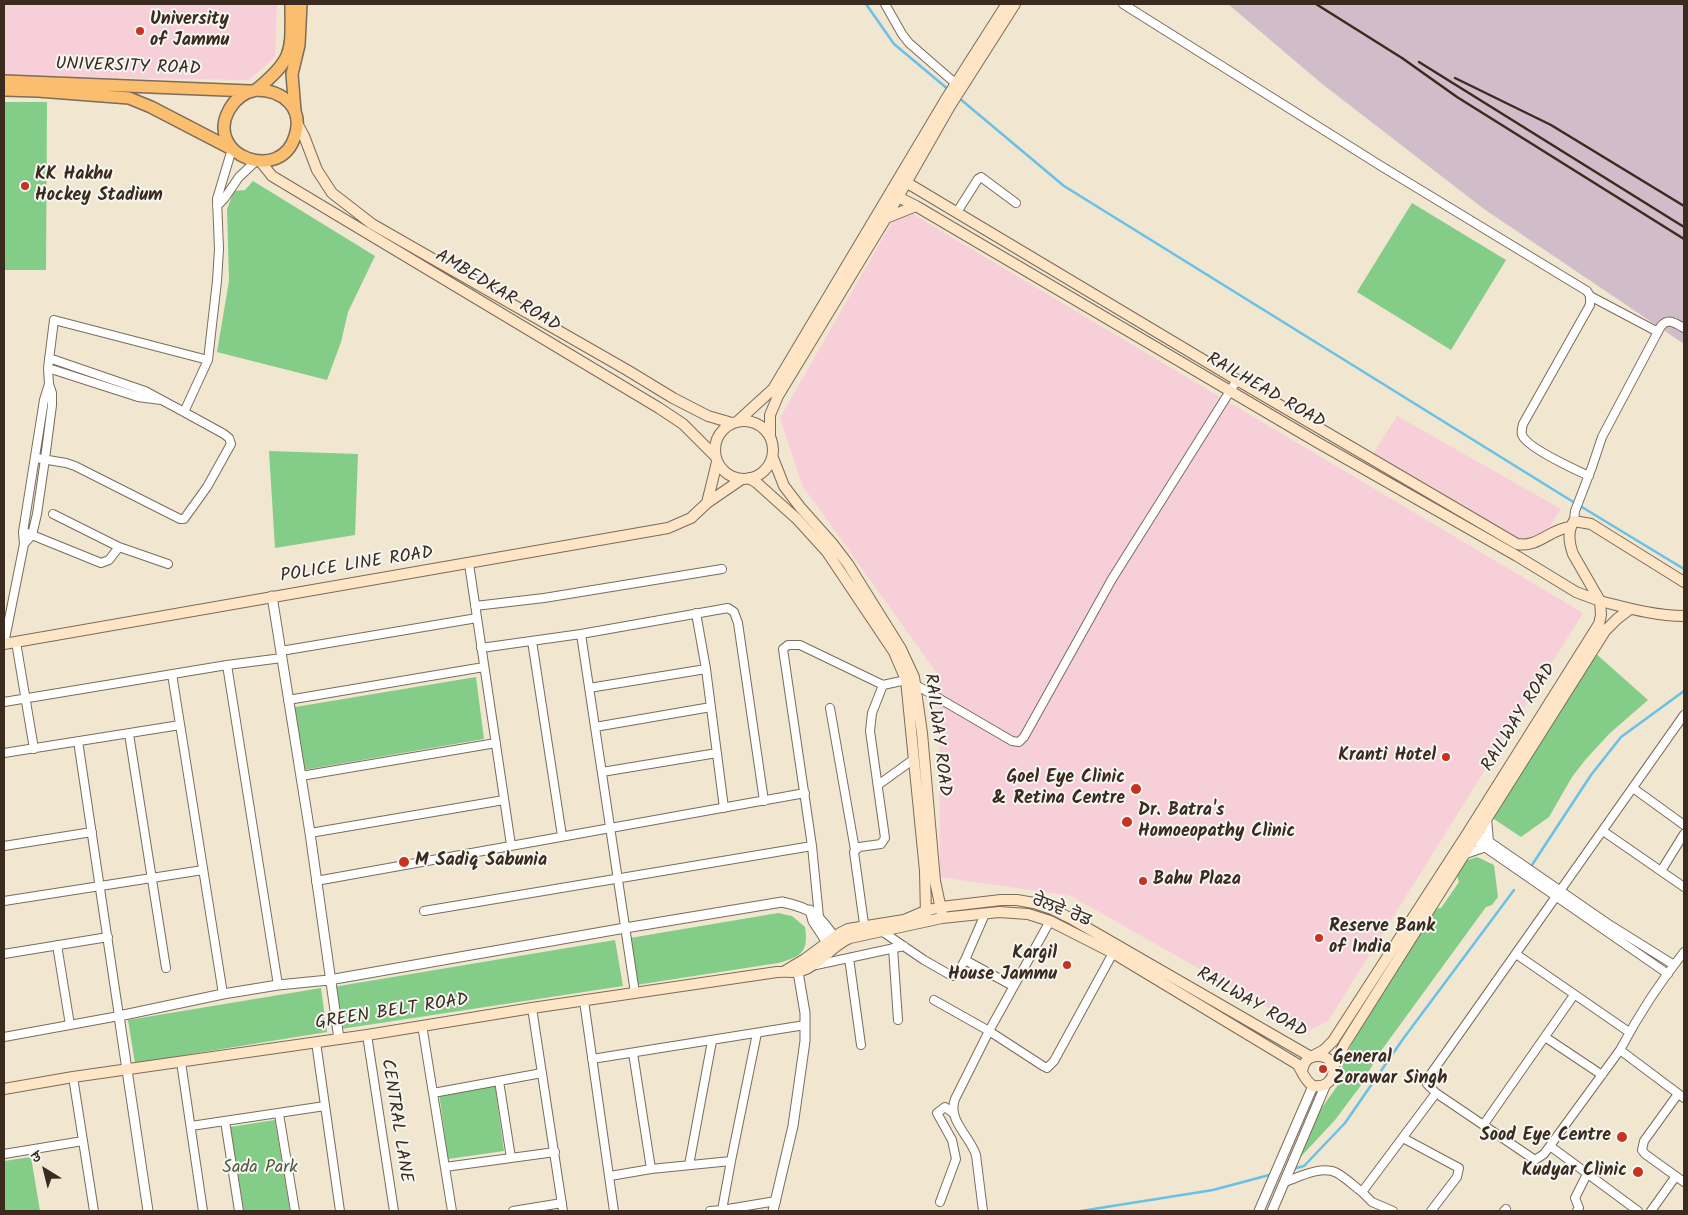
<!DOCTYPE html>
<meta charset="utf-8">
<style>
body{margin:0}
#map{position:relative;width:1688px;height:1215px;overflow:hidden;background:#f1e6cf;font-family:Kalam,"Playpen Sans Deva",sans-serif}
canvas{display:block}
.frame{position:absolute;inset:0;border:5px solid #3b2a1e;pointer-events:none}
.north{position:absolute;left:20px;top:1145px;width:50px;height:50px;-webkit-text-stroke:4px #f6f6f2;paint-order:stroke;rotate:324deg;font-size:14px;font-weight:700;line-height:20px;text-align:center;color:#3b2a1e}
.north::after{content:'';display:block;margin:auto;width:18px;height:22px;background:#3b2a1e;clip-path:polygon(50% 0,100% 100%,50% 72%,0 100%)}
</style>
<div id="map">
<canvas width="1688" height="1215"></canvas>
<div class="frame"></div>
<div class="north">उ</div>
</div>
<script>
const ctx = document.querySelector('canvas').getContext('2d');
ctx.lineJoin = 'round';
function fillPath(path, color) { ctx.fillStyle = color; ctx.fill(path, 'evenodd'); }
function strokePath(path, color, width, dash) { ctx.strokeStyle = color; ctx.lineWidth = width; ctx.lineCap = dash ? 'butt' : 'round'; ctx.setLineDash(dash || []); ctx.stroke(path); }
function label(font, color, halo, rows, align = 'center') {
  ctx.font = font + ' Kalam,"Noto Sans Gurmukhi",sans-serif'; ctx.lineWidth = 4; ctx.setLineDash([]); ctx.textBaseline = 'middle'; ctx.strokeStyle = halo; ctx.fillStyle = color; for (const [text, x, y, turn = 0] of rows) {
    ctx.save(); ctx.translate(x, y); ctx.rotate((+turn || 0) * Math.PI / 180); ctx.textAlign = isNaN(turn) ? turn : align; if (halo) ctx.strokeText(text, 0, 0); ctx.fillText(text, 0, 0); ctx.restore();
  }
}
fillPath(new Path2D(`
 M4,4H277L275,57L249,80L4,76Z
 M911,213L1583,613L1328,1021L1309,1031L1071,896L940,877L939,676L802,485L780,418L893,220Z
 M1397,416L1561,509L1550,526L1537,540L1517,543L1371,457Z`), '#f6cfd8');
fillPath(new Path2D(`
 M1228,4H1684V344L1484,209L1321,83Z`), '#d1bdca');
fillPath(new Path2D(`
 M4,102H47L46,270H4Z
 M253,181L375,256L348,312L341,342L327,380L217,352L229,281L227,209L234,191L245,190Z
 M1412,203L1506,260L1451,350L1357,292Z
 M269,451L358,454L355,535L275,548Z
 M1594,652L1648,700L1609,734L1586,759L1572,777L1549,817L1521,837L1491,817Z
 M476,677L484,739L298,771L289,708Z
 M1477,857L1494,865L1498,897L1492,905L1486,907L1378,1055L1362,1084L1335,1120L1294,1164L1316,1116L1338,1085L1344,1060L1363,1021L1432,909L1441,908L1459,882L1456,872L1465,861Z
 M778,913L792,916L805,927C809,952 801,957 778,963L636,985L630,938Z
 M615,940L623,986L341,1029L333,987Z
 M321,988L327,1032L135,1063L128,1020Z
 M495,1085L504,1151L448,1159L439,1093Z
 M275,1120L290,1210L244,1211L230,1127Z
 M31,1157L40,1211H4V1161Z`), '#83cd89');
strokePath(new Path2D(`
 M866,4L894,44L949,90
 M959,98L1064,186L1562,495L1684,569
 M1530,868L1591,775L1621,737L1684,691
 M1292,1169L1304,1166L1345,1123L1403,1039L1514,890
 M1081,1211L1213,1190L1273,1174`), '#68c1e6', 2.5);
const minor = new Path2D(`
 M885,4L902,34L909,43L955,83
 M1123,4L1381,166L1587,291L1590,296V305L1523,424C1522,428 1521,431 1522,435C1527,448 1576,470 1589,476
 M217,206L224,199L239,177L256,161
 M957,212L978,179L981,177L1016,203
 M1590,296L1658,332
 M49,358L145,391L184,412L208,360L217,281L219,249L217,199L232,149
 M48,368L138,397L161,400
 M36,458L66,463L75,466L180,519H184L207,487L231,444L229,438L224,434L184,412
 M53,514L119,547L168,564
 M1574,521L1575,511L1592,467L1602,437L1661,326C1669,317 1676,324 1684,328
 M27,533L101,563L109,560L119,547
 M24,544L32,535L37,514L45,459L52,405V393L49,384L48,368L54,320L208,360
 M469,564L511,845
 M475,606L544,598L722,569
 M696,613L706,669L724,808
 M532,641L562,836
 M16,642L34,749
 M4,644L24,544L23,532L44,400L49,384
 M481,648L581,634
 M281,651L477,618
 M227,665L278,985
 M172,674L223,994
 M916,685L1012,741L1019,742L1024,737L1112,579L1237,380
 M589,688L706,669
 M288,700L484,667
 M4,702L227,665L282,658
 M830,708L855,850
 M595,727L711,707
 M129,734L166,968
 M4,753L180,725
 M602,772L717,753
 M301,776L496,743
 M878,785L914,759
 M1633,788L1684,825
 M1487,818L1489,842
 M1474,831L1610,925L1674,965
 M1603,831L1684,887
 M310,833L504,800
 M1470,837L1668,974
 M4,846L92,832
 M1463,855L1486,847
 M1661,871L1684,834
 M316,881L805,793
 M4,901L203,870
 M424,911L812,846
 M819,917L812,846L783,649L788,645H800L883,685
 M1050,921L989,1031L1043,1066L1047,1068L1054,1061L1113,953
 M865,931L854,852L859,847L881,844L885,838L870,731L872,713L883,685L906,680
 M883,932L924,960L952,976L961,967L965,960L985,914
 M57,945L70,1025
 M893,948L898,1020
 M1684,952C1660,982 1638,1016 1620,1050L1684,1098
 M4,954L108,937
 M1516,954L1629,1032
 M849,958L861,1045
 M965,960L1013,986
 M816,965L904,946
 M635,993L581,634L728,608L734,612L738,623L764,801
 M934,1000L989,1031L955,1099C947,1120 970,1136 976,1155L983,1211
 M584,1001L614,1211
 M532,1008L563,1211
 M422,1025L452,1211
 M367,1035L394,1211
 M4,1037L119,1016L78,741
 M1545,1037L1602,1075
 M316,1042L340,1211
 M1620,1050L1544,1154L1535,1160L1436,1093L1427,1084L1428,1078L1684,715
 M633,1053L651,1169L731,1161L722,1210L776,1201
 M592,1059L805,1025
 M181,1062L203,1211
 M73,1077L94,1211
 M499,1081L511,1158
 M433,1093L542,1073
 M1678,1094L1644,1141L1642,1150L1645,1154L1684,1182
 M279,1114L295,1211
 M225,1121L239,1211
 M1484,1124L1574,995
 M191,1126L325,1106
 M1403,1138L1459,1168L1457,1177L1431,1211
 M1550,1146L1638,1211
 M4,1154L83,1141
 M731,1161L757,1033
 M689,1165L712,1041
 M445,1167L555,1152
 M610,1176L651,1169
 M1285,1182C1299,1177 1322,1165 1337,1173C1346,1178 1354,1186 1362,1192
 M940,1202L956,1159L952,1140L937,1113L945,1107L953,1113
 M513,1211L562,1203
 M710,1211L722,1210
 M1393,1211L1372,1202L1362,1192L1436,1093
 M1504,1211L1506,1209
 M1577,1211L1579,1208L1575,1198L1587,1174
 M1651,1211L1676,1176`);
const tertiary = new Path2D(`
 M272,596L310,833L339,1039
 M810,910L813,921L830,947
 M148,1211L119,1016L223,994L278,985L329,980L625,928L782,902C815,909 819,916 838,942
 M773,1211L793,1126L805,1041V1013L797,966
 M1259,1211L1313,1086
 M1272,1211L1326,1084`);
const secondary = new Path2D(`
 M297,123L304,136L317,170L332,193L372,224L627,370L673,398L708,416L732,423
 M260,161L272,176L659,408L683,424L715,456
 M899,178L1237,380L1517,544C1538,548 1550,529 1570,527
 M886,218L916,206
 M738,421L773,389L946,99L1006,5
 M715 450a29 29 0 1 1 58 0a29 29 0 1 1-58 0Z
 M770,435V415L778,396L886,218L950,106L1015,4
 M773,458L784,486L800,507L832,543L848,564L901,649L914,677L922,733L935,881L942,914
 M749,478L757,483L797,519L827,552L894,652L906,680L925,871L926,916
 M707,503L717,462
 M1684,582L1591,524L1574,521C1567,531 1569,543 1573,554L1600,601C1628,608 1655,616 1684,616
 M4,644L668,528L691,518L707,503L742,479
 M785,971L805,959L840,933L848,929L904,920L925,911L941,907L1001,900H1017L1034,903L1052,909L1070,918L1311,1057L1324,1050L1333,1041L1467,834L1599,624L1601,615L1600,601L1576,592L1517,556L1315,441L916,206L890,193
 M1333,1068L1344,1045L1605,631L1617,619L1630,609
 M4,1089L73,1077L367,1035L532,1008L777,972C785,971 794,973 801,971C820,965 831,946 850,938L942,918L999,912L1028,914L1050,921L1113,953L1297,1064C1303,1072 1304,1080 1313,1086C1338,1090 1341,1055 1317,1056C1307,1057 1304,1062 1302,1071`);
const primary = new Path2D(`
 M4,81L250,91
 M4,90L38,91L129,98L151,107L230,148
 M256,90C283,90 304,108 295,136C281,184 204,156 229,110C235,99 245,92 256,90Z
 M256,90C295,58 291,51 291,4
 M295,111L292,74L299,45L301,4`);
strokePath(minor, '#7b6c5c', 10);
strokePath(tertiary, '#7b6c5c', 11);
strokePath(secondary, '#7b6c5c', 12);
strokePath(primary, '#7b6c5c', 14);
strokePath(minor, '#fff', 8);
strokePath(tertiary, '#fff', 9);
strokePath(secondary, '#fde5c5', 10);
strokePath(primary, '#fbbe6e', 11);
strokePath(new Path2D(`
 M1316,4L1402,58L1457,97L1684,239
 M1419,62L1684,227
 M1455,78L1551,125L1684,206`), '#3b2a1e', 2.5);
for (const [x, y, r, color] of [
 [140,31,5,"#c8321e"],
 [25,186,5,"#c8321e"],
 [1446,757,5,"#c8321e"],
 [1136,789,6,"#c8321e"],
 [1127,822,6,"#c8321e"],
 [404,862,6,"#c8321e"],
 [1143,881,5,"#c8321e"],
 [1319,938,5,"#c8321e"],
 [1067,965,5,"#c8321e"],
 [1323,1069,5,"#c8321e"],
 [1622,1137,6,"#c8321e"],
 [1638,1172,6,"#c8321e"]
]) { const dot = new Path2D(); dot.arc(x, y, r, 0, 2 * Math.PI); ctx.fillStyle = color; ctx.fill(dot); strokePath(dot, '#f6f6f2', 2); }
label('bold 18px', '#3b2a1e', '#f6f6f2', [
 ["University",150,21],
 ["of Jammu",150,42],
 ["KK Hakhu",35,176],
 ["Hockey Stadium",35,197],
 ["Kranti Hotel",1436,757,"right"],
 ["Goel Eye Clinic",1125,779,"right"],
 ["& Retina Centre",1125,800,"right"],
 ["Dr. Batra's",1138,812],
 ["Homoeopathy Clinic",1138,833],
 ["M Sadiq Sabunia",415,862],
 ["Bahu Plaza",1153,881],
 ["Reserve Bank",1329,928],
 ["of India",1329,949],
 ["Kargil",1057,955,"right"],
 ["House Jammu",1057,976,"right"],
 ["General",1333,1059],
 ["Zorawar Singh",1333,1080],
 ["Sood Eye Centre",1611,1137,"right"],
 ["Kudyar Clinic",1627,1172,"right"]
], 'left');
label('18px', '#3b2a1e', '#f6f6f2', [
 ["UNIVERSITY ROAD",128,68,2],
 ["AMBEDKAR ROAD",497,292,31],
 ["RAILHEAD ROAD",1265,392,30],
 ["POLICE LINE ROAD",357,566,-9],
 ["RAILWAY ROAD",1520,718,-58],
 ["RAILWAY ROAD",936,735,83],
 ["ਰੇਲਵੇ ਰੋਡ",1061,912,21],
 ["RAILWAY ROAD",1251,1004,30],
 ["GREEN BELT ROAD",392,1013,-9],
 ["CENTRAL LANE",395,1121,81]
]);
label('18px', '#515b3e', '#f6f6f2', [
 ["Sada Park",260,1169]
]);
</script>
